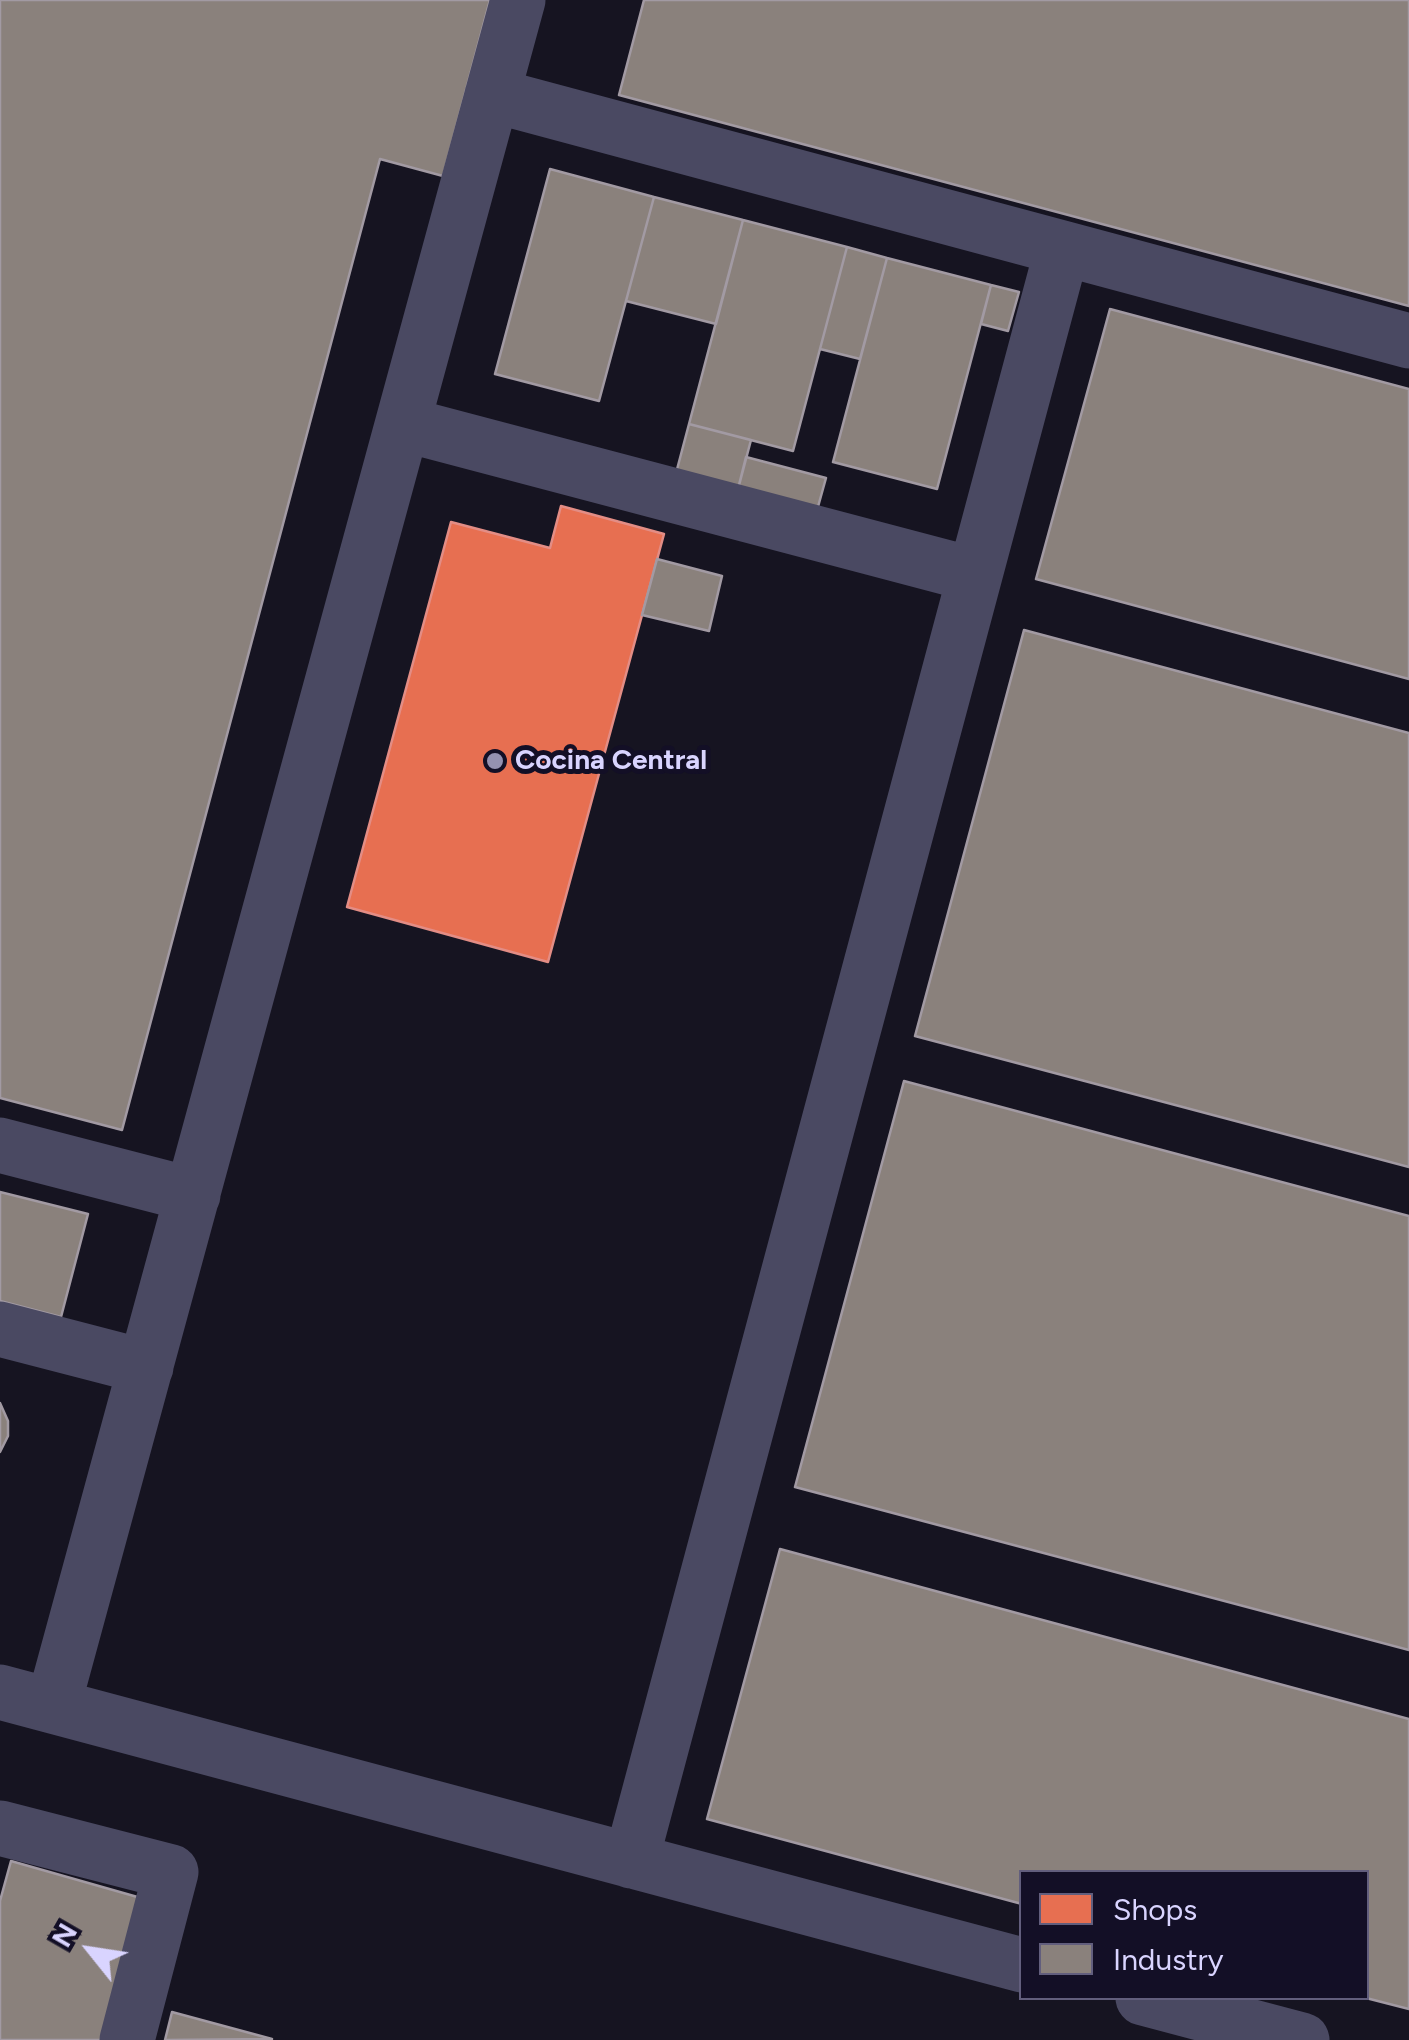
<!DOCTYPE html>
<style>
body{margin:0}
#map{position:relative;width:1409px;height:2040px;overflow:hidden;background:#161421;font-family:Figtree,sans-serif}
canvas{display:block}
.legend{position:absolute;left:1019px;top:1870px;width:350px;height:130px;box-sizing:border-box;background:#130f26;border:2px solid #625e7d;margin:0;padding:12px 18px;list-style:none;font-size:30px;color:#d9d4ff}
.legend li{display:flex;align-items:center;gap:20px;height:50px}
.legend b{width:50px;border:2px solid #625e7d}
.north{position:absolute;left:40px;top:1900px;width:100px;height:100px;-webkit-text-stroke:8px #130f26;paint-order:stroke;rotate:300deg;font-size:28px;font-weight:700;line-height:40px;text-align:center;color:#d9d4ff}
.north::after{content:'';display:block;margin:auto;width:35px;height:45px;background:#d9d4ff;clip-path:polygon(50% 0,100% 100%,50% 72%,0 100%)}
</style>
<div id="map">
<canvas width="1409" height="2040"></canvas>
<ul class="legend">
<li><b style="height:28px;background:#e76f51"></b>Shops</li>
<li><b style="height:28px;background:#8a817c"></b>Industry</li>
</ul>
<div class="north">N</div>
</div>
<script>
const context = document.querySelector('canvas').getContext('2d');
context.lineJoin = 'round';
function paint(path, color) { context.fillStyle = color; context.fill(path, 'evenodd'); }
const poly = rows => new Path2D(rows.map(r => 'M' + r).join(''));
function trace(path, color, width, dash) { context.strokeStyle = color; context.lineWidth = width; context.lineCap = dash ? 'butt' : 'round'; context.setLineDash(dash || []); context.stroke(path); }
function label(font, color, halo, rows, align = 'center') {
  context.font = font + ' Figtree,sans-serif'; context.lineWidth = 10; context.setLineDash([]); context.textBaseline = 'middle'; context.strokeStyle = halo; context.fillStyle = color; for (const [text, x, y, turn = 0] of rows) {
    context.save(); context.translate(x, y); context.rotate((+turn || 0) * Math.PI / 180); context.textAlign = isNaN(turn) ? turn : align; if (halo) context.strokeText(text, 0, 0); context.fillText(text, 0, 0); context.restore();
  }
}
const shops = poly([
 [561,506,664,534,548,962,347,907,451,522,550,548,561,506]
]);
paint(shops, '#e76f51');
trace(shops, '#e38d85', 2.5);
const industry = poly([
 [0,0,490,0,443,176,380,159,122,1130,0,1098,0,0],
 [644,0,1409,0,1409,306,619,95,644,0],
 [550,169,654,197,599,401,495,374,550,169],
 [654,197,743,220,716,324,626,301,654,197],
 [743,220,847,247,793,451,689,424,743,220],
 [847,247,887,258,860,359,820,349,847,247],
 [887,258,991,285,937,489,833,462,887,258],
 [991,285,1019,292,1008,331,981,324,991,285],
 [1110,309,1409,389,1409,679,1036,579,1110,309],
 [689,424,751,440,737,493,675,477,689,424],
 [746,457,826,478,816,514,737,493,746,457],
 [657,559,722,576,709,631,642,615,657,559],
 [1024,630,1409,733,1409,1167,915,1036,1024,630],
 [904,1081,1409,1216,1409,1650,795,1487,904,1081],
 [0,1192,88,1214,61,1317,0,1301,0,1192],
 [0,1403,8,1421,8,1436,0,1452,0,1403],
 [780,1549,1409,1719,1409,2009,1366,1998,1366,1872,1022,1872,1022,1904,707,1819,780,1549],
 [11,1861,141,1898,101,2040,0,2040,0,1901,11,1861],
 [172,2012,272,2039,165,2040,172,2012]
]);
paint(industry, '#8a817c');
trace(industry, '#a29aa3', 2.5);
trace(poly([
 [492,95,1409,341],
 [403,424,975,575],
 [0,1145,193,1195],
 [0,1329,146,1367],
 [0,1692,1022,1965],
 [53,1706,518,0],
 [0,1828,171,1872,127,2040],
 [631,1861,1062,250],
 [1143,1998,1302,2040]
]), '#4a4962', 55);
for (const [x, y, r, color] of [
 [495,761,10,"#9591b1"]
]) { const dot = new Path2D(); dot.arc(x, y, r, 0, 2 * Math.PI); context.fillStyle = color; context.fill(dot); trace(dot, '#130f26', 4); }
label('bold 28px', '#d9d4ff', '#130f26', [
 ["Cocina Central",515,761]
], 'left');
</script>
